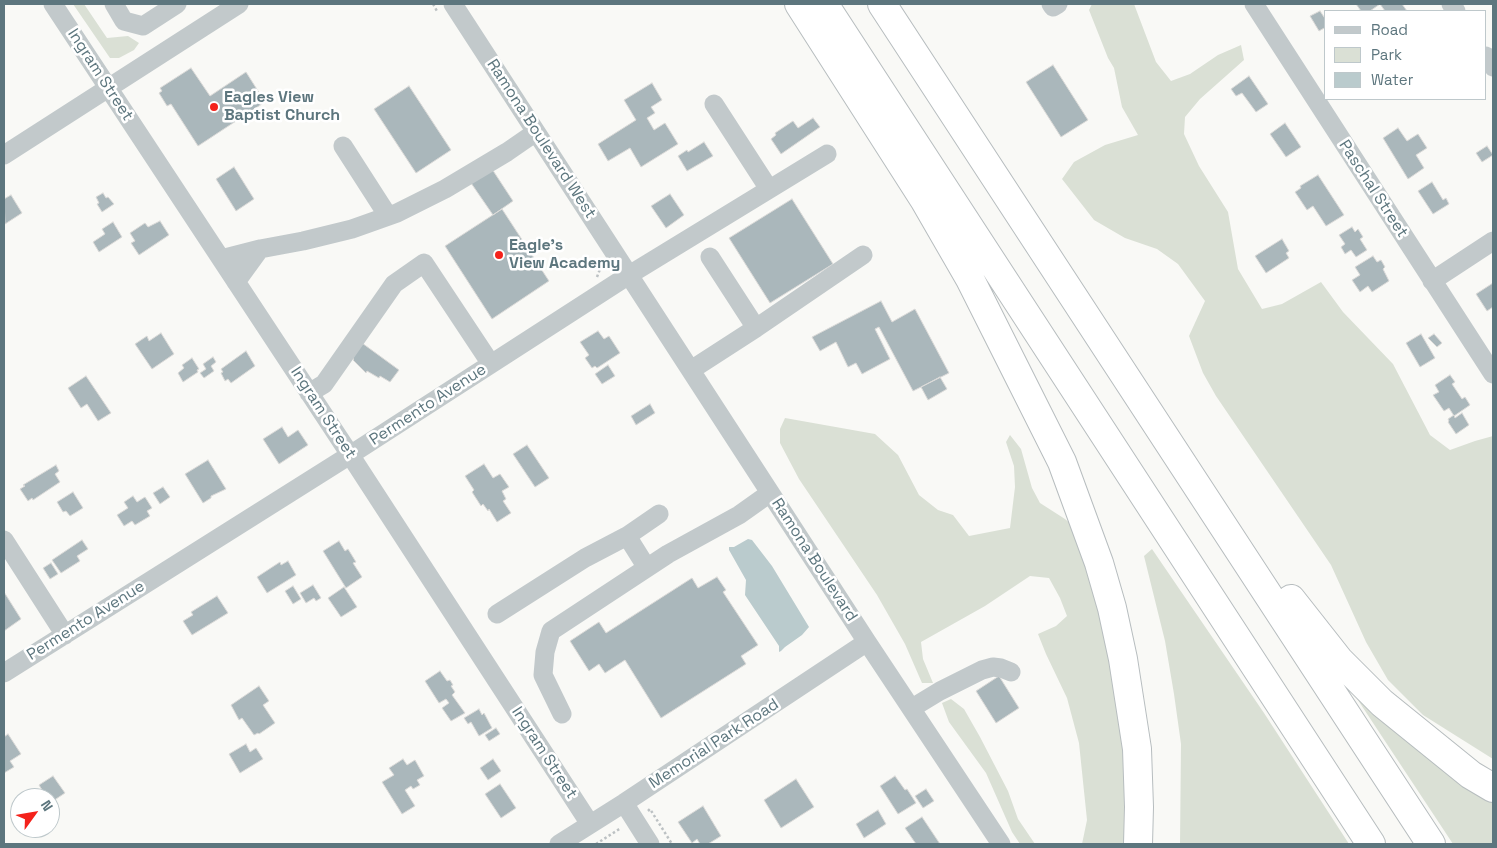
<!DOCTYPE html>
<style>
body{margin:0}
#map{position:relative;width:1497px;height:848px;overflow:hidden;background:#f9f9f6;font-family:"Space Grotesk",sans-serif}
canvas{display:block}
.frame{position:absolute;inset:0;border:5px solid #5d767e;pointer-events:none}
.legend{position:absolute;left:1324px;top:10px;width:162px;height:90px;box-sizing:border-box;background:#fff;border:1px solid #bec8cb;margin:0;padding:6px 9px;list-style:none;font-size:15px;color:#5d767e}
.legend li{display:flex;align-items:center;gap:10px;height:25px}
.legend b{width:25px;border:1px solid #bec8cb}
.north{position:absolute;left:10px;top:788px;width:50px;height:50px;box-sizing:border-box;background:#fff;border:1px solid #bec8cb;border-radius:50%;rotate:58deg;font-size:14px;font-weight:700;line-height:20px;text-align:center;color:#5d767e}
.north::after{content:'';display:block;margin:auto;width:18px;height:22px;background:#f4221b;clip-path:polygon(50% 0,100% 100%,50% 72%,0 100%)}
</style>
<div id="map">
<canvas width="1497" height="848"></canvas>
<div class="frame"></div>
<ul class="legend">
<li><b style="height:6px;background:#c2c9cb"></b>Road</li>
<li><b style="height:14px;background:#dae0d5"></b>Park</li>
<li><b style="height:14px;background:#bacbcd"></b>Water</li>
</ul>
<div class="north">N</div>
</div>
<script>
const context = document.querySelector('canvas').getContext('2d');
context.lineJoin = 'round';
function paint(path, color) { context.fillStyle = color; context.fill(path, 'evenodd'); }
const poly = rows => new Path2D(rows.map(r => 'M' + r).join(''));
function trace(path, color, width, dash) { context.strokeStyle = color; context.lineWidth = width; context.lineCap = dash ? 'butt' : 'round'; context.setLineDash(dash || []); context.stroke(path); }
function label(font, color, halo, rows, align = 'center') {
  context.font = font + ' "Space Grotesk",sans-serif'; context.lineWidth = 5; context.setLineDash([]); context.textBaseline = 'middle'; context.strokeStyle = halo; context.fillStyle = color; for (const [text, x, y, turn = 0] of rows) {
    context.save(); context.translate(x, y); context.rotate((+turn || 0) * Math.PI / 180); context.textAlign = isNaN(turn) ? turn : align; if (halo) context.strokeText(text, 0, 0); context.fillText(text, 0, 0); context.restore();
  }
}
paint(poly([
 [73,4,84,4,107,38,128,36,139,43,134,50,119,58,110,58],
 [1092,4,1134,4,1156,62,1171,81,1190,74,1218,55,1241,45,1244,60,1200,99,1185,117,1184,134,1199,166,1228,212,1238,269,1262,309,1282,304,1321,282,1343,312,1393,364,1430,435,1450,450,1475,441,1493,436,1493,759,1423,715,1388,680,1366,642,1331,565,1216,396,1203,373,1189,336,1205,301,1178,264,1157,249,1125,238,1094,220,1062,179,1074,162,1105,145,1138,135,1122,107,1114,68,1108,58,1089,10],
 [785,418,875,434,898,455,919,495,938,510,953,515,969,536,1010,528,1015,487,1014,466,1006,442,1010,435,1021,449,1032,488,1040,503,1065,519,1081,533,1116,658,1132,844,1082,844,1087,820,1079,743,1067,698,1046,654,1038,634,1056,626,1067,616,1060,598,1049,578,1030,576,985,606,921,642,923,659,933,683,922,683,905,644,877,595,799,479,780,443,780,429],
 [1152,549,1264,713,1349,844,1180,844,1181,744,1174,694,1165,641,1144,556],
 [1344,679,1493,793,1493,844,1453,844],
 [951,699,964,709,980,737,1008,791,1018,819,1035,844,1020,844,1012,832,986,773,949,722,942,703]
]), '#dae0d5');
paint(poly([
 [748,539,752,540,772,566,809,627,802,635,785,647,781,651,779,652,779,646,745,595,746,580,729,550,729,547,734,547]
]), '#bacbcd');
const building = poly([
 [1356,4,1402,4,1407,11,1385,11,1380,4,1370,11,1361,11,1356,4],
 [1320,11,1326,20,1326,27,1319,31,1310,16,1320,11],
 [1053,65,1088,120,1061,137,1026,82,1053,65],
 [191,68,210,96,246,72,265,102,198,146,171,104,167,106,159,93,162,91,160,88,191,68],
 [1249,76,1268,104,1256,112,1242,93,1236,96,1231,89,1249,76],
 [652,83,662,100,651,107,655,113,647,118,654,130,665,123,678,144,641,167,630,148,608,161,598,144,636,120,624,100,652,83],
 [409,86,451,150,416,173,374,109,409,86],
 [813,118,820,127,781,154,771,139,776,135,775,133,793,121,798,128,813,118],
 [1285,123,1301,147,1286,157,1270,134,1285,123],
 [1398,128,1407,141,1418,134,1427,148,1416,155,1424,168,1408,179,1383,138,1398,128],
 [704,142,713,156,687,171,678,156,687,150,688,152,704,142],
 [1487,146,1493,155,1482,162,1476,153,1487,146],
 [234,167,254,199,236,211,216,179,234,167],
 [492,169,513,201,493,215,471,183,492,169],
 [1318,175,1344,215,1326,226,1313,206,1307,210,1295,192,1301,188,1300,186,1318,175],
 [1432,182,1443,200,1446,198,1449,204,1433,214,1418,191,1432,182],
 [103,193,106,198,108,197,114,204,102,212,97,204,99,203,96,197,103,193],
 [670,194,684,215,666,228,651,206,670,194],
 [11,195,22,213,5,224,4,199,11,195],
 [792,199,833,264,770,303,729,238,792,199],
 [502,209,549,281,492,319,445,246,502,209],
 [160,221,169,235,139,255,131,243,135,241,130,233,145,223,148,227,160,221],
 [113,222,122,237,99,252,93,242,105,234,102,229,113,222],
 [1352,227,1355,232,1358,229,1363,237,1360,239,1367,250,1356,257,1351,250,1345,254,1341,247,1345,244,1339,235,1352,227],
 [1282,239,1289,251,1286,253,1289,258,1266,273,1255,256,1282,239],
 [1373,256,1377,262,1381,260,1385,267,1383,269,1389,281,1372,292,1368,286,1360,292,1352,280,1360,275,1355,267,1373,256],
 [1493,283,1493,307,1487,311,1476,294,1493,283],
 [881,301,892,322,915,309,949,373,913,391,879,327,875,329,890,359,862,374,856,363,848,367,836,342,820,351,812,337,881,301],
 [598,331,604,339,609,336,620,353,597,368,595,366,592,368,585,358,589,355,580,342,598,331],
 [161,333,174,354,152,369,135,344,147,336,149,341,161,333],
 [1421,334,1435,358,1420,367,1406,343,1421,334],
 [1434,334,1442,343,1437,347,1428,338,1434,334],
 [362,343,399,370,390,382,380,376,379,378,367,371,366,373,353,360,354,359,351,357,362,343],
 [246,351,255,366,231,383,228,379,225,381,221,373,223,372,221,369,246,351],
 [213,357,216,362,211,366,214,371,204,378,200,373,206,369,203,364,213,357],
 [192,358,199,369,197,370,198,372,183,382,178,373,184,368,182,365,192,358],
 [608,365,615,376,602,384,595,374,608,365],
 [1450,375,1455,382,1452,384,1462,399,1465,397,1470,405,1454,416,1449,408,1444,411,1433,395,1439,392,1435,385,1450,375],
 [86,376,111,413,98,421,87,404,81,408,68,388,86,376],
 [940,377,947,389,928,400,921,387,940,377],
 [650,404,655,413,636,425,631,416,650,404],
 [1462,413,1469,425,1456,434,1448,422,1449,421,1448,419,1454,415,1455,418,1462,413],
 [282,427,288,437,298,430,308,445,279,464,263,439,282,427],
 [527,445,549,478,535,487,513,454,527,445],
 [208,460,226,489,211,496,211,498,203,503,185,474,208,460],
 [484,464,493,478,500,474,509,487,502,491,506,499,503,501,511,513,497,522,489,509,488,511,483,504,481,506,472,492,474,490,465,476,484,464],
 [56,465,59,471,55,474,60,482,33,500,32,498,28,501,20,489,25,486,23,485,56,465],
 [163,487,170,497,160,504,153,493,163,487],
 [73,492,83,508,70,516,66,511,63,512,57,502,73,492],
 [133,496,137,502,145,497,152,508,147,511,150,516,135,525,132,521,124,526,117,515,128,508,124,502,133,496],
 [82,540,88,549,77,556,80,561,61,573,52,560,82,540],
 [339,541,345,551,348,549,356,562,353,563,362,577,346,588,323,551,339,541],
 [288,561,296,575,267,593,257,577,280,562,281,565,288,561],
 [51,563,58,574,50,579,43,568,51,563],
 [717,577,726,590,723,592,758,645,741,656,746,664,661,718,625,660,605,673,599,664,589,671,570,641,599,622,606,633,692,578,698,588,717,577],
 [313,585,321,598,316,601,314,598,306,603,300,593,313,585],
 [293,586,301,599,293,604,285,591,293,586],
 [344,587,357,607,341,617,328,598,344,587],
 [4,592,21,619,4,631,4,592],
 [217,596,228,613,192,635,183,621,193,615,191,612,217,596],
 [440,671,447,681,450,680,453,685,451,686,455,692,452,695,465,713,451,721,442,708,449,703,446,699,439,703,425,681,440,671],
 [999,676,1019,708,996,723,976,691,999,676],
 [259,686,269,701,263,705,275,723,259,734,258,733,254,735,242,718,239,720,231,705,259,686],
 [479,709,482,715,484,713,492,728,479,736,471,722,468,724,464,718,479,709],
 [496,728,500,734,489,741,485,735,496,728],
 [8,734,21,754,10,761,14,767,4,773,4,737,8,734],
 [246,744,250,752,256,748,263,759,240,773,229,754,246,744],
 [403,759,407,765,415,760,424,776,417,780,420,785,413,789,411,786,405,790,415,806,402,814,382,782,394,775,389,768,403,759],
 [493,759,501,771,488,780,480,768,493,759],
 [53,776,65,793,50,803,50,798,47,798,39,785,53,776],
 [895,776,905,790,907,789,916,803,898,814,880,786,895,776],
 [796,779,814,807,781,828,764,800,796,779],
 [500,784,516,808,501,818,485,794,500,784],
 [926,789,934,801,923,808,915,796,926,789],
 [703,806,721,836,708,844,700,844,697,839,692,843,678,822,703,806],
 [878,810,886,824,864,838,856,824,878,810],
 [922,817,940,844,916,844,905,828,922,817]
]);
paint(building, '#aab7bb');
trace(building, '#dbdad8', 1);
const highway = poly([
 [799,4,925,201,970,279,1062,462,1099,563,1112,608,1123,659,1137,749,1139,807,1138,844],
 [824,4,1371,844],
 [882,4,1431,844],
 [1291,599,1339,660,1382,703,1471,775,1493,788]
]);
trace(highway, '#b7bdbf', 30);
trace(poly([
 [433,4,437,11],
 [597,277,600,269,604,264],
 [648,811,650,809,672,844],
 [596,844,621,828]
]), '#bcc1c3', 2.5, [2.5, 2.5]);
trace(poly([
 [53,4,343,444,590,824],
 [114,4,124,21,143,26,177,4],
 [453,4,867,642,1001,844],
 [1051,4,1053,7,1058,4],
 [1254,4,1493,374],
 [1451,4,1456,11],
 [1486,56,1493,67],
 [714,104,769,189],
 [343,146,388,216],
 [4,155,239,4],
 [221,259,260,249,303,241,352,229,397,213,445,189,507,152,536,132],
 [1432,281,1493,241],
 [236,282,260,249],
 [756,328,863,255],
 [691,370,756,328,710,257],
 [309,393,324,384,394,284,424,263,491,364],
 [627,536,659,514],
 [4,540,65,635],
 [497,614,585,558,627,536,647,568],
 [4,673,350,455,629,275,827,154],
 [912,708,940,691,982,670,993,667,1001,668,1011,672],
 [562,714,543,675,545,652,551,631,668,554,739,515,770,493],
 [624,803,650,844],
 [559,844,624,803,867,642]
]), '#c2c9cb', 19);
trace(highway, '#fff', 28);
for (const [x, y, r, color] of [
 [214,107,5,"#f4221b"],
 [499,255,5,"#f4221b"]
]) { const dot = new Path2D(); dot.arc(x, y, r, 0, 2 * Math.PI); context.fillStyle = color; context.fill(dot); trace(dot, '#fff', 2); }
label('16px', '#5d767e', '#fff', [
 ["Ingram Street",100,75,57],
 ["Ramona Boulevard West",541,139,57],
 ["Paschal Street",1373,189,57],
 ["Permento Avenue",428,405,-33],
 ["Ingram Street",323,413,57],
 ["Ramona Boulevard",814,560,57],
 ["Permento Avenue",86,621,-32],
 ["Memorial Park Road",714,744,-33],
 ["Ingram Street",544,753,57]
]);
label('bold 16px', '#5d767e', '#fff', [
 ["Eagles View",224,98],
 ["Baptist Church",224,116],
 ["Eagle's",509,246],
 ["View Academy",509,264]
], 'left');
</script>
